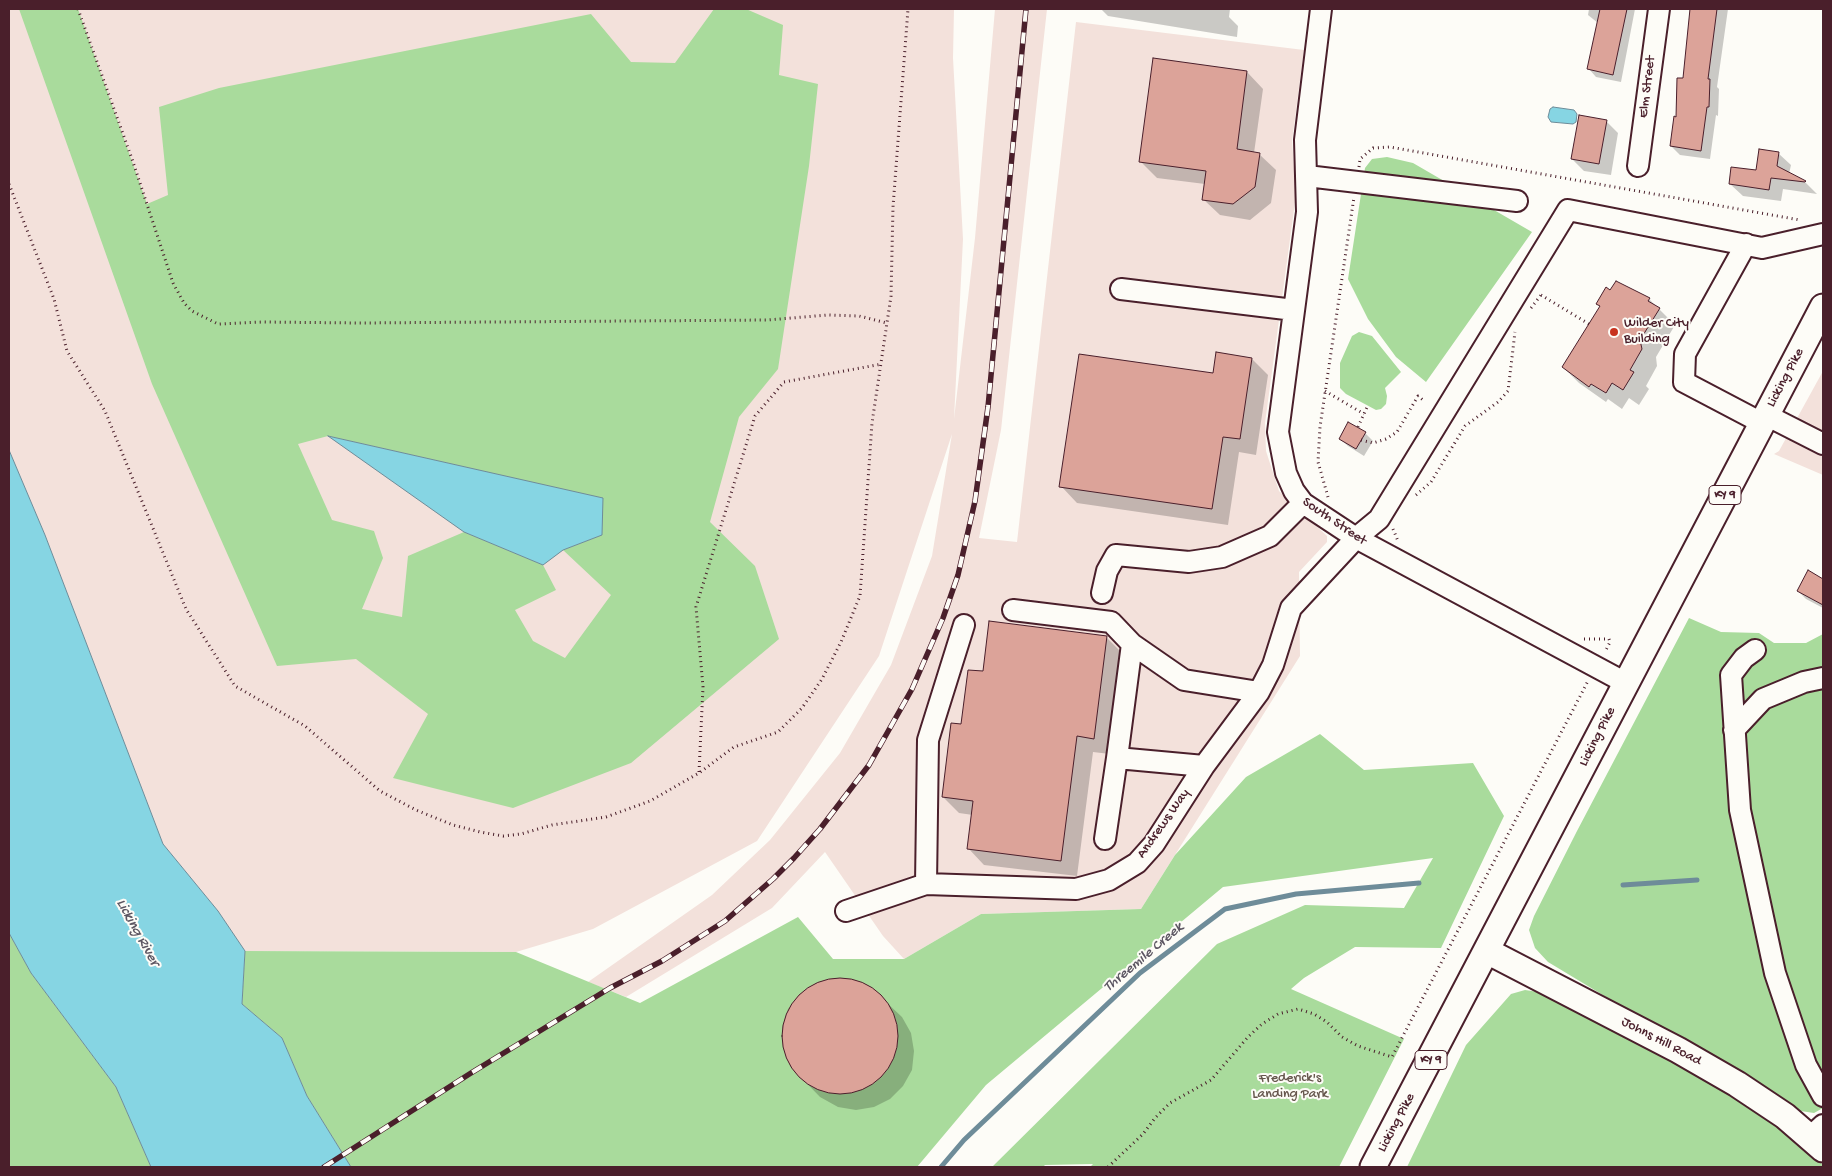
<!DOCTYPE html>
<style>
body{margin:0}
#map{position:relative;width:1832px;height:1176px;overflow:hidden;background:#fdfcf7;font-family:"Gochi Hand",sans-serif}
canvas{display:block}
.frame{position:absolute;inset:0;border:10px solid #4a1f2b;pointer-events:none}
</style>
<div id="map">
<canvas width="1832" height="1176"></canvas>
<div class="frame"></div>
</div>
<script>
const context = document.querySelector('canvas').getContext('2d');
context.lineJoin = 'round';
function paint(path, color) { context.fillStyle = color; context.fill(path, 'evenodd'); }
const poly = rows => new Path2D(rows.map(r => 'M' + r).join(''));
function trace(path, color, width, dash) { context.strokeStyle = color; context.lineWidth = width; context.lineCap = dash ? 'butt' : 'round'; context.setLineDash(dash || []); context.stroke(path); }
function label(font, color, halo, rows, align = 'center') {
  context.font = font + ' "Gochi Hand",sans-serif'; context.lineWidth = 4; context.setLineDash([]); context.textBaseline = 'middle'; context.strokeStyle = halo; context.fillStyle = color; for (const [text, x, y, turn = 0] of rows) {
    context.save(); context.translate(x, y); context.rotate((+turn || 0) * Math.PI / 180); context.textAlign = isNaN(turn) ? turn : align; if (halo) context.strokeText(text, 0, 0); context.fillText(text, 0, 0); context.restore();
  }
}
paint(poly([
 [9,9,954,9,953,58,963,239,954,419,975,238,995,9,1047,9,1001,430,979,538,1017,542,1076,22,1304,50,1292,141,1296,195,1265,423,1266,451,1279,491,1327,536,1327,542,1299,572,1300,656,1141,909,981,914,904,959,883,936,825,852,772,908,626,997,588,982,712,895,770,840,840,753,891,665,932,556,952,434,879,656,757,841,593,929,516,952,245,951,218,911,163,844,45,535,9,450],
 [1823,371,1823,475,1774,454,1779,451]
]), '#f3e1db');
paint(poly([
 [19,9,78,9,147,204,168,195,159,107,219,88,591,14,631,62,675,63,714,9,746,9,783,25,779,75,818,84,809,166,778,369,739,417,710,522,755,566,779,639,631,763,513,808,393,778,428,714,356,659,277,666,152,384],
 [328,436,602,498,602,535,563,550,611,595,565,658,533,641,515,610,556,590,543,565,464,532,408,556,402,617,362,609,383,558,374,531,332,520,298,444],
 [1387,157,1413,163,1532,232,1426,382,1396,357,1368,319,1348,279,1365,168,1372,159],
 [1359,332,1372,336,1401,372,1385,388,1387,396,1386,404,1381,409,1376,410,1346,394,1340,388,1340,363,1352,336],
 [1689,618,1721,632,1759,633,1774,643,1806,643,1823,634,1823,1108,1814,1113,1794,1110,1548,962,1535,948,1529,930,1534,916,1577,831],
 [1320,734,1364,770,1473,763,1504,816,1441,948,1355,947,1304,978,1291,989,1404,1039,1339,1167,1090,1167,1093,1164,1045,1165,1043,1167,992,1167,1217,944,1305,905,1404,908,1433,858,1223,887,986,1085,917,1167,351,1167,307,1096,282,1038,242,1004,245,951,516,952,640,1003,798,917,833,959,904,959,981,914,1141,909,1175,855,1246,777],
 [9,933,31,973,116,1087,151,1167,9,1167],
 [1525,990,1545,993,1722,1085,1779,1124,1820,1160,1823,1167,1407,1167,1466,1045,1511,994]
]), '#a9db9c');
const water = poly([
 [1553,107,1574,110,1577,114,1576,122,1573,124,1551,122,1548,117,1550,109,1553,107],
 [328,436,603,498,602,535,563,550,543,565,464,532,328,436],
 [9,450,45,535,163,844,218,911,245,951,242,1004,282,1038,307,1096,351,1167,151,1167,116,1087,31,973,9,933,9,450]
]);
paint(water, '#86d5e3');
trace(water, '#6e8c99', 1);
paint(poly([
 [1101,9,1230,9,1229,17,1238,26,1237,37,1108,16],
 [1589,9,1635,9,1621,82,1596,77,1589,69,1598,23,1588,15],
 [1691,9,1728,9,1717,87,1719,89,1718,116,1716,115,1710,159,1680,155,1671,146,1684,79],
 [1154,59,1247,72,1263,89,1254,153,1259,154,1276,170,1271,203,1250,220,1220,215,1203,199,1205,184,1157,178,1140,161],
 [1606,121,1618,133,1611,175,1584,171,1572,159],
 [1778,153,1791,165,1789,174,1805,182,1817,194,1783,189,1781,201,1743,196,1730,184,1757,171],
 [1649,299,1675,325,1656,357,1657,366,1646,386,1649,389,1639,405,1629,398,1622,409,1608,399,1606,402,1579,383,1563,367,1601,307,1597,304],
 [1252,359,1268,375,1256,455,1239,452,1228,525,1077,503,1061,486,1214,375],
 [1365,433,1373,441,1364,456,1348,446,1340,439],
 [1808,572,1823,580,1823,608,1806,599,1798,591],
 [1106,637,1122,653,1110,754,1093,752,1077,876,984,865,968,848,973,815,959,813,943,797,962,725,984,673],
 [835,978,855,980,871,988,902,1017,911,1033,914,1051,912,1070,903,1086,890,1099,874,1107,856,1110,838,1107,820,1097,790,1066,783,1048,782,1028,788,1009,800,994,816,983]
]), '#0003');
trace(poly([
 [1623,885,1697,880],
 [941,1167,964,1140,1140,973,1225,909,1296,894,1419,883]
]), '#6e8c99', 5);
const building = poly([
 [1600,9,1627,9,1613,75,1587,69,1600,9],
 [1690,9,1717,9,1708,79,1710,79,1709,107,1707,107,1701,151,1670,146,1674,116,1676,117,1677,78,1683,78,1690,9],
 [1153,58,1247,71,1237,149,1260,153,1255,187,1233,204,1202,200,1206,171,1139,162,1153,58],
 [1579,115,1607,120,1599,164,1571,159,1579,115],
 [1759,149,1779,152,1777,166,1806,181,1805,182,1771,178,1769,190,1729,184,1731,167,1756,170,1759,149],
 [1616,281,1650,298,1648,301,1660,308,1640,340,1642,349,1630,370,1634,372,1623,390,1612,383,1606,393,1591,384,1589,387,1562,367,1600,306,1596,304,1606,287,1610,290,1616,281],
 [1216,352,1252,358,1240,439,1223,437,1212,509,1059,487,1079,354,1213,373,1216,352],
 [1348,422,1366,432,1356,449,1339,439,1348,422],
 [1808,570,1823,579,1823,605,1797,591,1808,570],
 [989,621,1107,636,1094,739,1077,736,1061,861,967,849,973,801,942,797,951,723,961,724,968,670,983,671,989,621],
 '782 1036a58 58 0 1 1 116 0a58 58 0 1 1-116 0Z'
]);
paint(building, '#dca399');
trace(building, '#4a1f2b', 1);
const minor = poly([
 [1321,9,1305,140,1307,212,1278,432,1286,473,1294,491,1303,503,1356,538,1626,683],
 [1638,166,1659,9],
 [1307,176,1517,201],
 [1746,244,1685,354,1684,382,1762,423],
 [1121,289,1294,310],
 [1766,415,1823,444],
 [1102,593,1107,571,1116,555,1189,562,1222,557,1270,536,1303,503],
 [1013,610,1111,622,1132,644],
 [1755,650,1744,658,1731,675,1740,810,1775,973,1806,1065,1823,1096],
 [1734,730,1763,699,1804,682,1823,678],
 [1204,766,1117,758,1132,644,1184,680,1259,692],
 [1105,839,1117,758],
 [926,884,928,740,964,625],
 [846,911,926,884,1076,889,1109,880,1137,863,1154,844,1204,766,1259,692,1273,665,1291,608,1356,538,1379,519,1568,210,1762,248,1823,234],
 [1810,1137,1823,1125]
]);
const major = poly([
 [1487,951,1678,1050,1737,1084,1785,1116,1823,1149],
 [1373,1167,1823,307]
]);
trace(minor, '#4a1f2b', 24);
trace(major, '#4a1f2b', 29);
trace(poly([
 [78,9,132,159,173,283,184,303,192,311,218,324,263,322,359,323,767,320,828,315,859,316,887,323],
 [1359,167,1360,159,1373,148,1390,147,1800,220],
 [9,184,54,299,67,351,105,411,186,609,235,686,305,726,380,791,416,810,453,825,480,832,503,836,521,834,552,825,606,817,650,801,699,773,734,747,778,732,802,708,822,679,841,642,860,596,872,423,891,296,893,207,908,9],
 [1541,295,1589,324],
 [1531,308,1541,295],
 [1325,391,1364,414],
 [1358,427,1368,405],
 [1361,440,1373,443,1386,439,1397,432,1418,396,1423,400],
 [1416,495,1431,482,1465,426,1498,402,1508,391,1515,332],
 [1328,497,1318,462,1320,427,1354,197],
 [1393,529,1398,541],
 [1584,639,1609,639,1610,642,1605,652],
 [699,772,703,687,696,607,755,416,784,382,882,364],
 [1108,1167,1143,1134,1155,1118,1170,1103,1211,1080,1248,1037,1262,1024,1278,1014,1298,1009,1314,1014,1327,1022,1342,1037,1358,1046,1392,1057,1588,681]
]), '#4a1f2b', 3, [1, 4]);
trace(minor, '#fdfcf7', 20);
trace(major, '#fdfcf7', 25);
const rail = poly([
 [324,1167,471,1073,610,988,662,961,725,921,773,879,794,858,820,829,869,765,912,689,943,618,958,575,975,501,988,407,1026,9]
]);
trace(rail, '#4a1f2b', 5.5);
trace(rail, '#fdfcf7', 4, [11]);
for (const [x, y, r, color] of [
 [1614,332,5,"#c8321e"]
]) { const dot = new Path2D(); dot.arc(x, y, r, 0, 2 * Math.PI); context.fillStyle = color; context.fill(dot); trace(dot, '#fdfcf7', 2); }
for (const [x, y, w] of [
 [1725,495,32],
 [1431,1060,32]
]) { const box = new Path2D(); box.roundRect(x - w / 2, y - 9.5, w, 19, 4); context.fillStyle = '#fdfcf7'; context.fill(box); trace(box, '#4a1f2b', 1); }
label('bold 12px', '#4a1f2b', null, [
 ["KY 9",1725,495],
 ["KY 9",1431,1060]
]);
label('14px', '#4a1f2b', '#fdfcf7', [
 ["Elm Street",1648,87,-83],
 ["Licking Pike",1786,378,-62],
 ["South Street",1334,522,34],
 ["Licking Pike",1598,737,-63],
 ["Andrews Way",1164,824,-55],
 ["Johns Hill Road",1661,1042,28],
 ["Licking Pike",1397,1123,-62]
]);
label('14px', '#4a1f2b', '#fdfcf7', [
 ["Wilder City",1624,324],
 ["Building",1624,340]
], 'left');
label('14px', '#66574d', '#fdfcf7', [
 ["Frederick's",1290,1079],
 ["Landing Park",1290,1095]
]);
label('italic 15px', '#5c5662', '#fdfcf7', [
 ["Licking River",137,933,61],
 ["Threemile Creek",1144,958,-40]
]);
</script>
